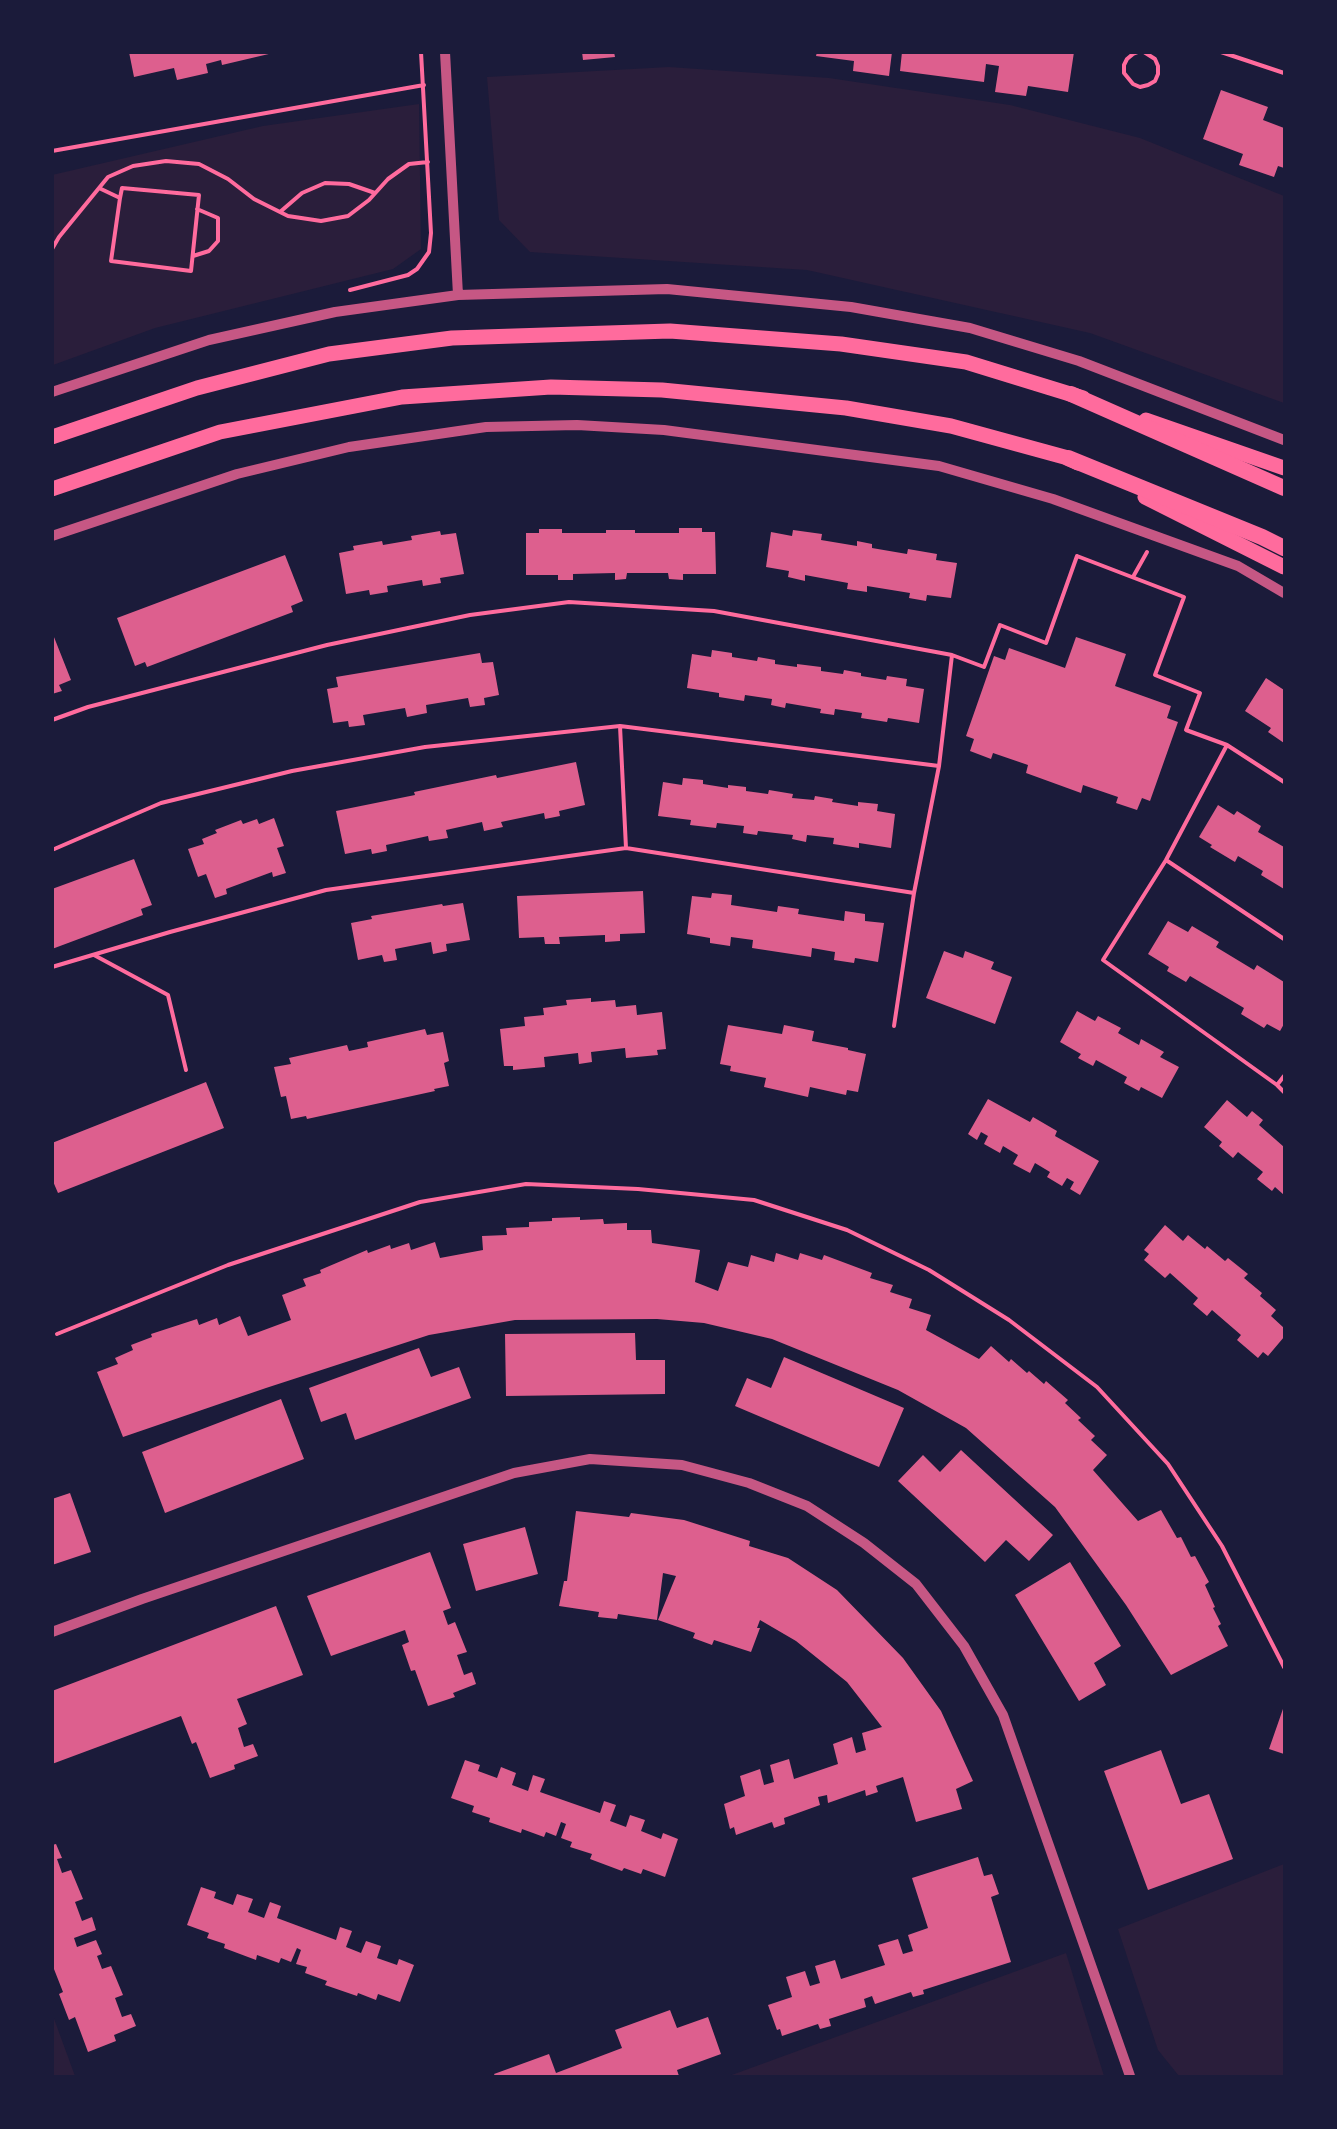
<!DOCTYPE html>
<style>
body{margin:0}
#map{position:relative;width:1337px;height:2129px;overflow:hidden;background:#1b1b3a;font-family:Figtree,sans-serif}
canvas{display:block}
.frame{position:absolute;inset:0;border:54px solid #1b1b3a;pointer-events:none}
</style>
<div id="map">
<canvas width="1337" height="2129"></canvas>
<div class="frame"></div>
</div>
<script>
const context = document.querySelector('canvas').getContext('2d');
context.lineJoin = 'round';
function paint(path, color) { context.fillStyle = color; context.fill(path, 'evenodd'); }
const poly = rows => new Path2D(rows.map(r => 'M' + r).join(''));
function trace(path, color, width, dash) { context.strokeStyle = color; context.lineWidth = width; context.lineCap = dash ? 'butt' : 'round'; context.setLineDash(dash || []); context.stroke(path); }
paint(poly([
 [669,67,829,78,1010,105,1140,138,1284,196,1284,403,1090,333,807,270,530,252,499,220,487,77],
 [419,104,421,249,393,269,155,328,53,365,52,175,263,126],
 [1284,1864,1284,2076,1179,2076,1158,2050,1118,1929],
 [1066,1953,1104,2076,729,2076],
 [53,2016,75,2076,53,2076]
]), '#2a1e3b');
paint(poly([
 [129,52,273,52,273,53,222,65,221,60,206,64,208,73,177,80,174,68,134,77],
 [582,52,614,52,615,57,583,60],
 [817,52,892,52,889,76,853,71,854,61,816,56],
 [902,52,1074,52,1068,92,1028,86,1026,96,995,92,999,66,986,64,984,82,900,71],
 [1221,90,1268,107,1263,120,1284,128,1284,168,1278,166,1274,177,1239,165,1243,154,1203,139],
 [679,528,702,528,702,532,715,532,716,574,683,574,683,580,669,579,668,573,627,573,626,579,615,580,615,573,573,574,573,580,558,580,558,575,526,575,526,533,539,533,539,529,562,529,562,533,606,533,606,530,635,530,635,533,679,533],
 [793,530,822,534,821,540,857,546,857,541,872,544,872,548,907,554,908,549,937,554,936,560,957,563,951,598,927,595,926,601,909,598,910,593,867,586,867,592,847,589,848,583,805,575,805,581,788,577,789,571,766,567,771,532,792,536],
 [440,531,441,535,456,533,464,574,440,578,441,583,423,586,422,580,387,586,388,592,370,595,369,590,346,594,339,553,354,550,353,546,382,541,383,545,412,540,411,536],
 [285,555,303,601,291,606,293,612,147,667,145,662,135,666,117,618],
 [52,632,71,680,59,685,62,691,52,694],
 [1076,637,1126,654,1115,686,1171,706,1167,718,1178,722,1150,801,1142,798,1137,810,1116,803,1118,797,1083,785,1081,793,1026,773,1028,765,993,753,991,759,970,751,974,739,966,736,994,656,1005,660,1009,648,1065,668],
 [712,650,732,653,732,657,757,661,758,657,775,660,775,664,797,667,797,664,821,667,821,671,843,674,844,670,861,673,861,676,886,680,887,676,907,679,906,686,924,689,919,723,888,718,887,722,861,718,862,713,835,709,834,715,820,713,821,709,786,703,785,708,771,705,772,699,745,695,744,701,719,697,719,693,687,688,692,654,711,657],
 [480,653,482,663,493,662,499,695,484,698,485,705,470,707,468,698,426,705,427,713,407,717,405,708,363,715,365,725,349,727,348,721,333,723,327,689,338,687,336,677],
 [1266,678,1284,690,1284,743,1268,732,1271,728,1245,711],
 [576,762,585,805,559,811,560,816,545,819,544,813,501,822,503,827,484,831,482,822,446,830,448,838,429,841,428,836,386,845,387,851,372,854,371,849,345,854,336,811,415,795,414,792,496,775,497,778],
 [683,778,703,780,703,784,728,788,728,785,746,787,746,791,768,794,769,790,793,794,792,798,814,800,815,796,833,799,832,802,858,806,858,802,878,804,877,811,895,814,891,848,859,843,859,848,833,844,834,838,807,835,806,842,792,839,793,835,758,831,757,835,743,833,744,826,717,823,716,828,690,825,691,820,658,816,663,782,682,785],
 [1218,805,1234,815,1237,811,1261,826,1258,832,1284,847,1284,889,1261,875,1263,871,1238,856,1235,862,1210,847,1212,845,1199,837],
 [274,818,284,846,277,848,286,873,273,877,272,872,226,889,227,894,215,898,206,874,198,877,188,849,204,844,202,839,217,833,215,830,241,820,243,824,257,819,259,824],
 [134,859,152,905,141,909,143,915,52,949,52,889],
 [643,891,645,933,620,934,620,941,605,942,605,935,559,937,560,944,545,944,544,937,519,938,517,896],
 [712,893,732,895,731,905,777,912,778,906,799,909,798,914,844,921,845,911,865,914,865,921,884,923,878,962,855,958,854,963,834,960,835,952,812,948,811,957,752,948,753,940,731,937,730,946,710,943,710,938,687,934,692,896,711,898],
 [463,903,470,940,446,944,447,951,433,954,431,942,395,949,397,960,384,962,382,955,358,960,351,923,372,919,371,916,442,904,443,906],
 [1168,921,1188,932,1192,926,1219,942,1216,947,1254,970,1257,965,1284,982,1283,990,1284,990,1284,1024,1280,1031,1267,1024,1264,1028,1241,1014,1244,1008,1190,976,1186,982,1167,971,1169,967,1148,954],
 [944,951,963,958,965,951,994,962,991,969,1012,977,995,1024,926,998],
 [591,998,591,1002,615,1000,616,1007,636,1005,637,1015,662,1012,666,1049,657,1050,658,1055,626,1058,625,1048,591,1052,592,1062,579,1064,578,1053,544,1057,545,1067,513,1070,513,1066,504,1066,500,1029,525,1026,524,1017,544,1015,543,1008,567,1005,566,1000],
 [1077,1011,1095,1021,1098,1016,1121,1028,1118,1033,1139,1045,1141,1039,1164,1052,1160,1057,1179,1067,1162,1098,1141,1087,1139,1091,1124,1083,1127,1077,1096,1060,1093,1066,1078,1058,1081,1054,1060,1042],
 [728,1025,782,1034,784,1025,814,1031,812,1041,848,1048,848,1050,866,1054,858,1092,847,1090,846,1095,810,1087,808,1097,764,1087,766,1078,730,1071,731,1066,720,1064],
 [425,1029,427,1035,443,1032,449,1061,444,1063,449,1086,434,1089,435,1091,307,1119,306,1116,291,1119,286,1096,281,1097,274,1067,291,1064,289,1058,347,1045,349,1051,368,1047,367,1042],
 [206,1082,224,1128,58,1193,52,1179,52,1143],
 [988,1099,1030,1122,1033,1117,1057,1131,1055,1136,1099,1161,1080,1195,1070,1189,1074,1182,1067,1178,1062,1186,1047,1177,1050,1172,1035,1163,1030,1173,1013,1164,1018,1155,1003,1146,1000,1153,984,1144,988,1136,981,1132,977,1140,968,1134],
 [1227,1100,1247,1117,1252,1111,1263,1120,1259,1125,1284,1147,1284,1195,1275,1187,1272,1191,1257,1179,1263,1172,1238,1152,1233,1158,1219,1146,1222,1142,1204,1127],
 [580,1217,580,1220,603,1219,604,1224,627,1223,627,1230,651,1230,652,1243,700,1250,695,1282,718,1291,728,1262,748,1267,751,1255,774,1262,776,1253,798,1260,800,1253,822,1260,824,1255,872,1273,870,1278,893,1285,890,1292,912,1299,909,1308,931,1315,926,1330,979,1359,991,1346,1009,1362,1011,1359,1027,1373,1029,1371,1044,1384,1046,1381,1068,1400,1065,1403,1081,1418,1078,1420,1095,1436,1091,1440,1107,1455,1093,1470,1138,1521,1161,1510,1177,1538,1181,1537,1191,1557,1195,1556,1209,1582,1205,1585,1215,1607,1213,1608,1221,1624,1218,1626,1228,1646,1171,1675,1126,1605,1055,1507,966,1428,898,1390,772,1339,704,1323,657,1319,515,1320,429,1335,266,1388,123,1437,97,1372,118,1364,115,1358,133,1350,131,1345,152,1337,151,1334,197,1319,199,1325,217,1318,219,1325,240,1316,248,1336,291,1320,282,1295,306,1286,303,1279,321,1273,320,1270,367,1250,368,1253,390,1245,391,1249,409,1243,411,1250,435,1242,440,1258,483,1250,482,1236,507,1235,506,1228,529,1227,529,1222,552,1221,552,1218],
 [1165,1225,1183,1241,1188,1235,1205,1249,1207,1246,1225,1261,1228,1258,1248,1274,1244,1278,1262,1293,1260,1296,1276,1310,1271,1316,1284,1328,1284,1337,1268,1356,1263,1352,1258,1358,1237,1340,1241,1335,1212,1310,1207,1316,1193,1304,1198,1298,1170,1273,1165,1278,1144,1260,1149,1254,1144,1250],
 [635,1333,636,1360,665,1360,665,1394,506,1396,505,1334],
 [419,1348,431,1377,459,1367,471,1398,355,1440,346,1413,321,1422,309,1388],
 [784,1357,904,1408,879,1467,735,1406,747,1378,771,1388],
 [281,1399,304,1459,165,1513,142,1452],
 [961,1450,1053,1535,1029,1561,1006,1540,985,1562,898,1481,923,1455,940,1472],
 [70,1493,91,1552,52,1565,52,1499],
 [576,1511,629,1517,631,1513,684,1520,750,1541,749,1546,788,1558,837,1590,903,1658,941,1711,973,1781,956,1789,962,1809,916,1822,903,1777,876,1786,878,1792,866,1796,865,1790,828,1803,827,1795,818,1797,820,1805,784,1818,785,1824,774,1828,772,1822,736,1835,734,1827,730,1829,724,1804,745,1796,740,1776,760,1769,764,1785,774,1782,770,1765,789,1759,794,1779,838,1764,833,1744,852,1737,856,1753,866,1750,862,1733,882,1727,847,1682,796,1641,760,1620,757,1628,760,1628,751,1652,714,1640,712,1645,693,1638,695,1633,658,1620,676,1576,663,1573,657,1620,618,1614,617,1619,598,1617,599,1612,559,1606,564,1581,567,1581],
 [525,1527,538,1574,476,1591,463,1544],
 [430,1552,451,1608,443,1611,448,1625,455,1622,467,1652,457,1655,464,1675,472,1672,476,1684,453,1693,455,1697,428,1706,415,1670,411,1671,402,1645,409,1642,405,1630,331,1656,307,1596],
 [1070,1562,1121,1646,1094,1663,1106,1685,1079,1701,1015,1595],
 [276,1606,303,1675,237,1699,247,1724,238,1728,244,1747,253,1744,258,1756,234,1765,235,1769,210,1778,196,1742,192,1744,181,1716,52,1764,52,1691],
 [1284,1706,1284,1754,1269,1749],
 [1161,1750,1181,1804,1209,1794,1233,1859,1148,1890,1104,1771],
 [465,1760,480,1765,478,1771,497,1778,501,1767,516,1773,512,1785,528,1791,533,1775,545,1779,540,1792,600,1813,604,1801,616,1805,610,1821,626,1827,630,1815,645,1820,641,1831,661,1839,663,1833,678,1839,665,1877,643,1869,641,1874,624,1868,622,1871,590,1859,592,1854,570,1847,572,1842,561,1838,566,1824,561,1822,556,1836,546,1832,544,1837,522,1829,521,1833,489,1822,490,1818,472,1812,474,1806,451,1798],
 [56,1844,62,1858,57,1859,62,1873,71,1870,83,1899,75,1902,82,1921,92,1917,96,1930,74,1938,77,1947,96,1940,102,1954,97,1956,102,1969,111,1966,123,1995,115,1998,122,2017,131,2014,136,2026,114,2035,116,2041,88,2052,75,2017,69,2020,59,1994,63,1992,52,1964,52,1845],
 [978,1857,984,1876,992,1874,999,1894,991,1897,1011,1962,923,1990,924,1994,913,1997,911,1992,875,2004,872,1996,864,1999,866,2007,829,2019,831,2026,820,2029,818,2024,782,2036,780,2029,777,2030,768,2005,792,1997,786,1977,805,1971,810,1986,820,1983,815,1966,835,1960,841,1979,885,1965,878,1945,898,1939,903,1954,913,1951,908,1935,928,1928,912,1878],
 [201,1887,216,1892,214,1898,233,1905,237,1894,253,1899,248,1912,264,1918,270,1902,281,1906,277,1918,336,1940,340,1927,352,1931,346,1947,361,1953,366,1941,381,1946,377,1958,397,1965,399,1959,414,1965,400,2002,378,1994,376,2000,358,1993,357,1996,325,1985,327,1981,305,1973,307,1967,296,1964,301,1950,297,1948,291,1962,281,1958,279,1963,257,1955,256,1960,224,1948,225,1944,207,1938,209,1933,187,1925],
 [670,2010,677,2028,708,2017,721,2054,677,2070,679,2076,495,2076,494,2074,549,2054,556,2073,622,2048,615,2030]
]), '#dd5f8e');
trace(poly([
 [1138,52,1133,54,1127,59,1124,65,1124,73,1133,84,1140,87,1148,85,1155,81,1158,74,1158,66,1155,59,1144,52],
 [1221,52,1284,73],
 [52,151,424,85],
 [99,188,120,198,122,188,199,195,191,271,111,261,120,198],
 [280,212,302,193,325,183,349,184,375,193],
 [52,249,59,237,108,177,133,166,166,161,199,164,228,179,254,199,288,216,321,221,348,216,369,200,388,179,409,164,428,162],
 [193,256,209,251,218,241,218,218,197,209],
 [350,290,408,275,417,269,429,252,431,233,421,52],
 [1133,577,1147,552],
 [952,655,984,667,1000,625,1046,643,1077,556,1184,597,1155,675,1200,693,1186,730,1227,745],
 [52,720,88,707,327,645,470,615,569,602,714,611,952,655,939,766,914,893,894,1026],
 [620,726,626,848],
 [1284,782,1227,745,1166,860,1103,960,1277,1085,1284,1092],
 [52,850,161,803,292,771,425,747,620,726,939,766],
 [1166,860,1284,939],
 [94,955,168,995,186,1070],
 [52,967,170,932,326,890,626,848,914,893],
 [1277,1085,1284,1076],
 [57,1334,228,1265,420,1202,526,1184,638,1189,754,1200,847,1230,929,1270,1009,1320,1097,1387,1168,1464,1222,1546,1284,1667]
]), '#ff6b9d', 4);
trace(poly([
 [445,52,458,295],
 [52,392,209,340,335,312,458,295,667,289,851,307,970,328,1079,361,1284,440],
 [52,536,237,474,349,447,486,427,577,425,664,430,939,466,1053,499,1238,566,1284,593],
 [52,1632,142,1599,514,1473,590,1459,682,1465,749,1483,807,1506,864,1543,916,1584,964,1646,1003,1715,1130,2076]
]), '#c65784', 10);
trace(poly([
 [1146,420,1284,468],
 [52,437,197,388,329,354,452,338,670,331,841,344,966,362,1083,398],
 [52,489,220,432,402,397,551,387,662,390,846,408,951,426,1068,458,1078,463],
 [1145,497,1284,567]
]), '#ff6b9d', 15);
trace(poly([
 [1071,394,1284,488],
 [1068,458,1262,537,1284,548]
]), '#ff6b9d', 16);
</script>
